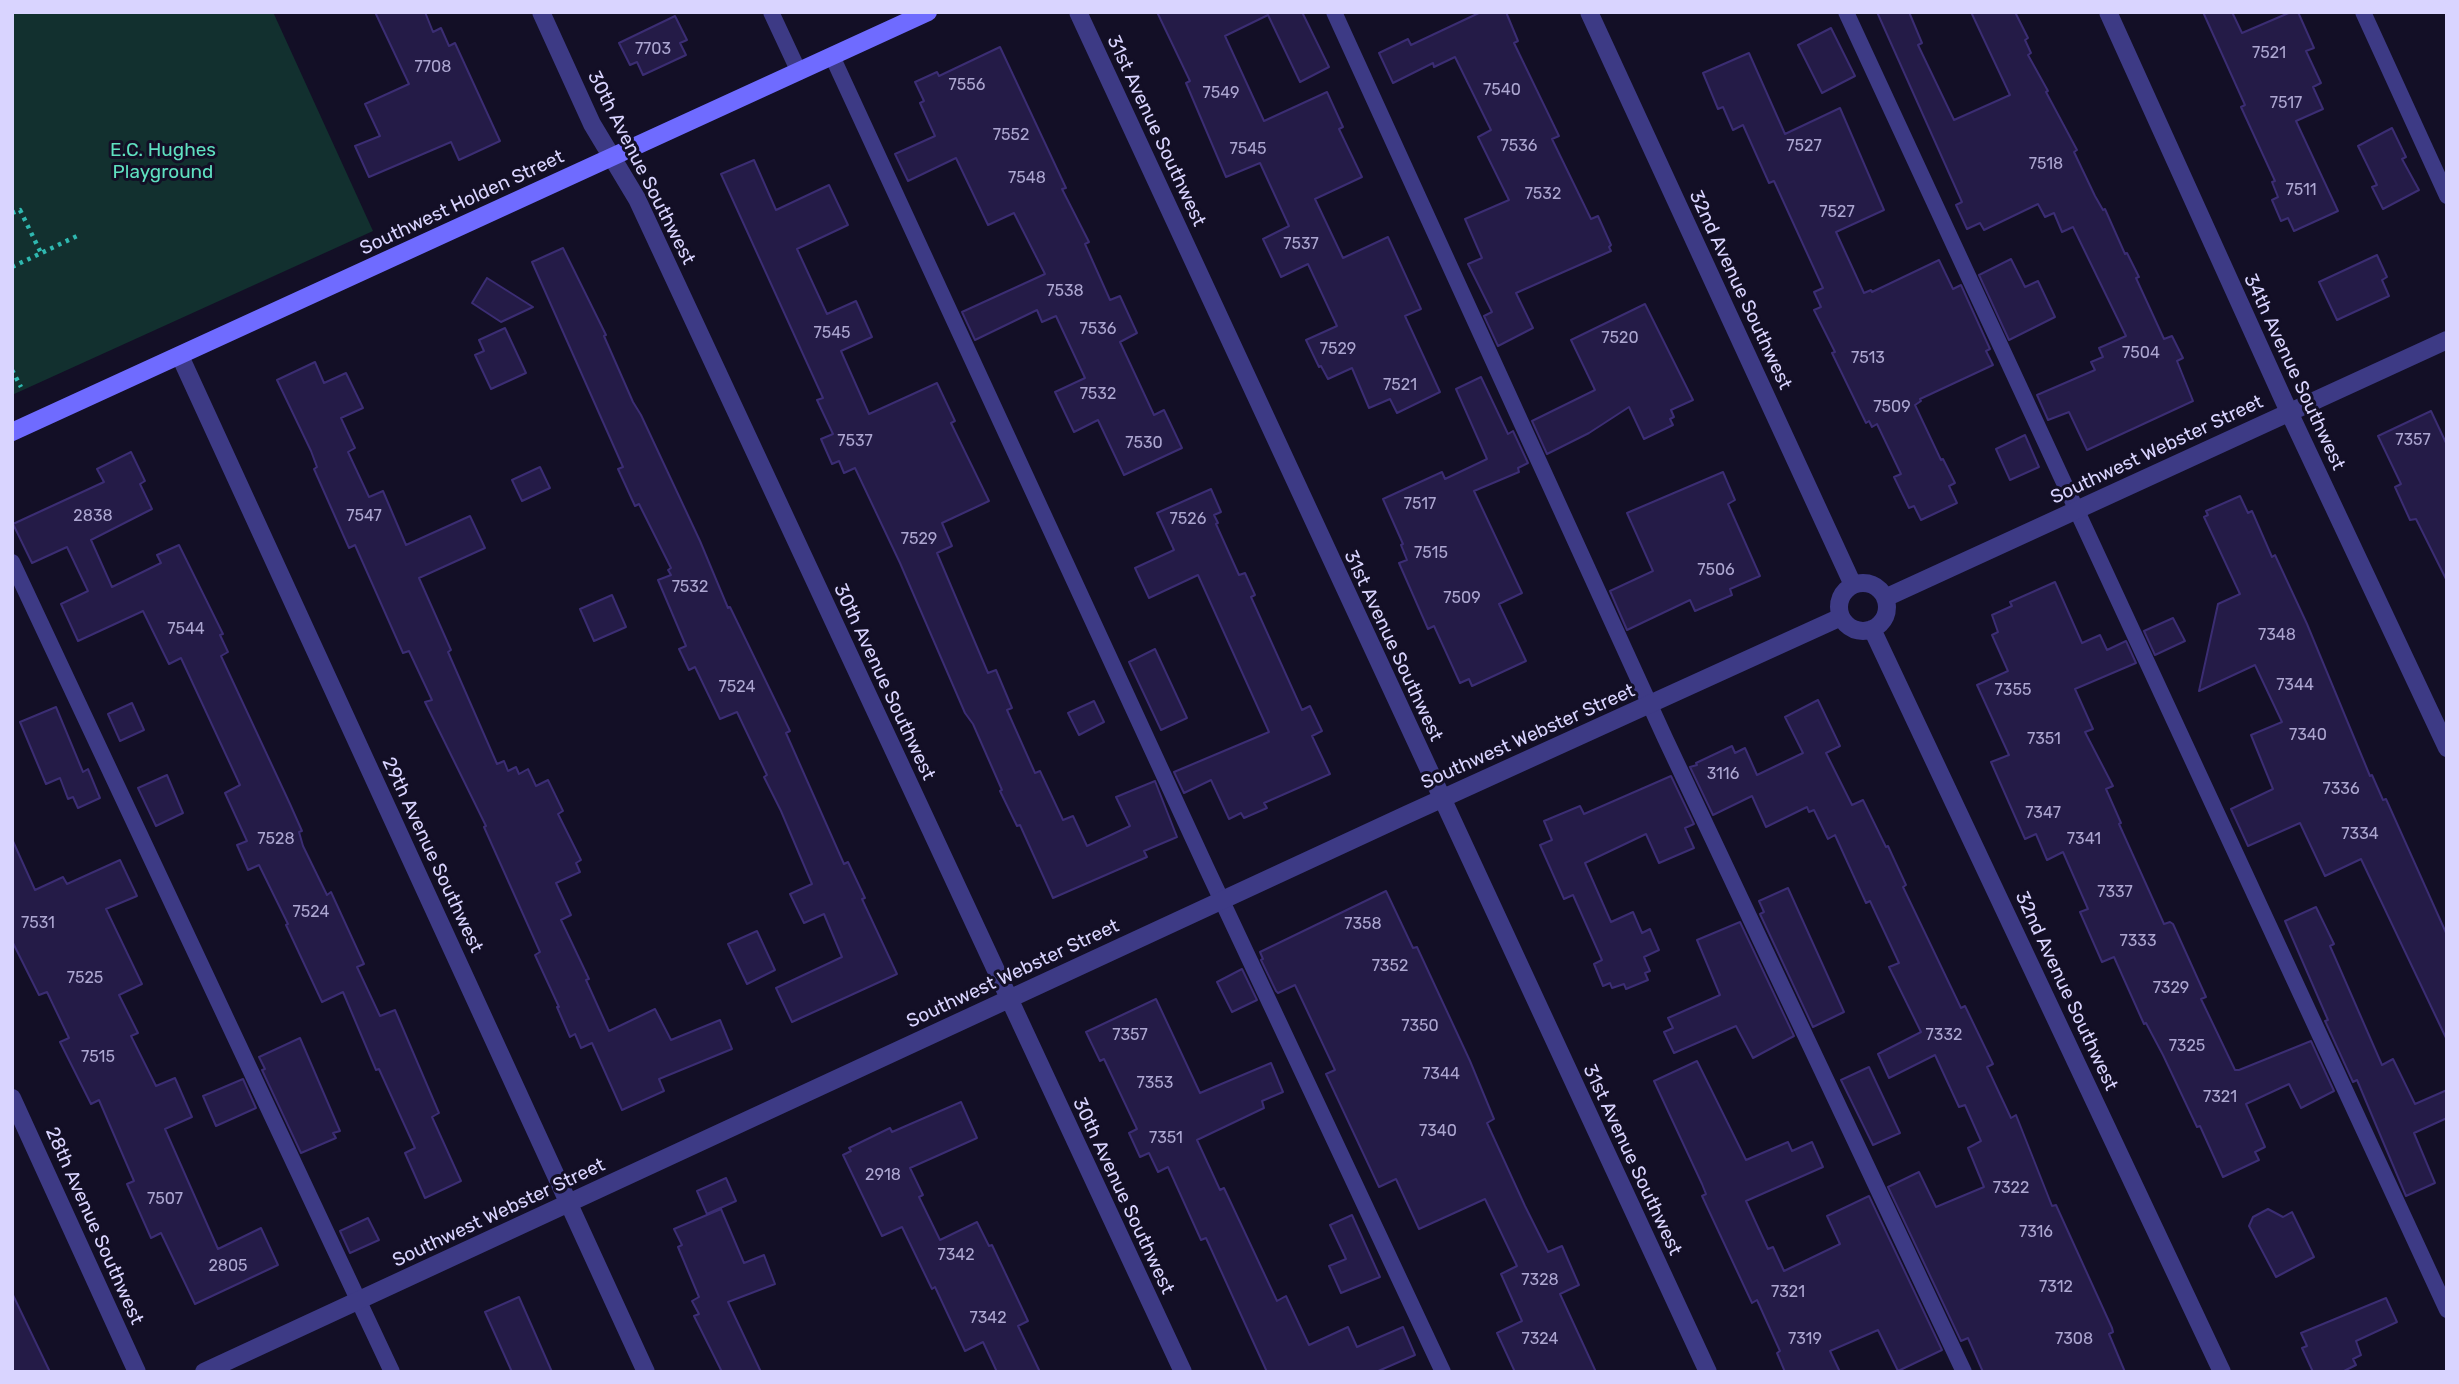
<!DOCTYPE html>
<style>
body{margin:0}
#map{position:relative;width:2459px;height:1384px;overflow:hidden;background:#130f26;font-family:Rubik,sans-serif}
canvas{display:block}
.frame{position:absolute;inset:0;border:14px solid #d9d4ff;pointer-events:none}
</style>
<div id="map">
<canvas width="2459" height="1384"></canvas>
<div class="frame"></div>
</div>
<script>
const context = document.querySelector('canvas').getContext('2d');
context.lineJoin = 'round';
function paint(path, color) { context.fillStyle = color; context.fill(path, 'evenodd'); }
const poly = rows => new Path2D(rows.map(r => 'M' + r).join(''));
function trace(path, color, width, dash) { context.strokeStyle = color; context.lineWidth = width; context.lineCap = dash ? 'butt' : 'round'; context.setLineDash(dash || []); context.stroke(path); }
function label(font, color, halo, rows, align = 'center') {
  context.font = font + ' Rubik,sans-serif'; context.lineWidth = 6; context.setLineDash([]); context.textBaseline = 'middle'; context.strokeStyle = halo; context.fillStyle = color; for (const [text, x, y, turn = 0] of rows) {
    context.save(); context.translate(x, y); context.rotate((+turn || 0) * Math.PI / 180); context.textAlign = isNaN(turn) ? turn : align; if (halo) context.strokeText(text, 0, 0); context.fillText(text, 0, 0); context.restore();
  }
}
paint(poly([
 [12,12,273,12,373,231,12,395]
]), '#12302f');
const building = poly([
 [375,12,425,12,433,32,441,28,449,46,455,43,500,141,459,160,451,142,369,177,355,146,380,136,365,104,409,84,375,12],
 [1157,12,1302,12,1329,67,1300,82,1268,15,1225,36,1264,121,1327,92,1343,127,1339,129,1362,177,1315,199,1343,258,1388,237,1421,309,1405,316,1440,392,1397,413,1390,399,1369,408,1352,368,1328,379,1321,366,1319,367,1306,340,1337,326,1308,264,1281,277,1263,239,1289,226,1260,163,1226,177,1186,83,1190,81,1157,12],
 [1481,12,1506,12,1518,41,1514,43,1559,136,1552,139,1591,219,1598,216,1611,245,1609,247,1611,251,1516,293,1533,328,1498,346,1484,316,1492,312,1468,264,1482,258,1465,219,1509,200,1478,137,1491,130,1455,57,1434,67,1433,63,1393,83,1379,53,1408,39,1411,45,1481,12],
 [1877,12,1909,12,1922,43,1918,45,1954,120,2010,95,1971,12,2015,12,2028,38,2025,40,2031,53,2028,55,2048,91,2046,92,2077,150,2074,152,2095,196,2103,210,2105,209,2125,254,2127,253,2139,277,2136,278,2164,339,2172,336,2183,358,2177,361,2193,401,2087,450,2069,412,2048,420,2037,395,2095,370,2091,362,2103,357,2099,348,2126,336,2073,227,2062,232,2054,213,2045,217,2038,204,1984,230,1980,223,1967,229,1956,205,1962,202,1877,12],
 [2203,12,2232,12,2242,33,2291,12,2298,12,2314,48,2306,51,2321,83,2313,87,2323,109,2296,121,2338,211,2294,231,2288,218,2281,221,2272,200,2278,197,2272,182,2275,181,2241,107,2245,105,2203,12],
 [675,16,687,40,680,43,686,55,643,75,637,62,630,65,619,43,675,16],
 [1831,28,1855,76,1822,93,1798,45,1831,28],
 [1000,47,1066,188,1062,189,1089,242,1085,244,1110,300,1120,296,1137,333,1120,342,1154,415,1164,410,1182,448,1124,475,1098,420,1074,432,1055,392,1085,378,1056,316,1042,322,1037,310,975,340,962,312,1045,274,1014,213,988,225,956,158,908,181,895,154,935,136,920,103,924,101,915,82,937,72,939,76,1000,47],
 [1749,53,1785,134,1840,108,1884,210,1836,232,1864,293,1871,290,1872,292,1939,260,1953,289,1961,285,1990,349,1986,351,1993,365,1920,399,1921,401,1915,405,1941,460,1943,459,1955,483,1949,486,1957,503,1921,520,1914,506,1909,508,1894,477,1901,474,1877,424,1872,427,1869,421,1866,423,1832,353,1835,352,1814,310,1821,307,1814,292,1823,288,1774,181,1769,183,1743,125,1733,130,1723,107,1718,109,1703,73,1749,53],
 [2392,128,2406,157,2402,159,2419,190,2383,209,2372,187,2377,185,2358,146,2392,128],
 [754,160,776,210,829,185,848,225,797,249,827,314,856,301,872,337,841,351,869,414,937,383,955,421,951,423,989,501,942,523,952,546,937,553,988,673,996,670,1012,708,1007,710,1035,773,1040,771,1063,820,1073,816,1087,846,1130,826,1116,797,1155,781,1177,837,1144,851,1147,857,1053,898,1020,825,1017,826,1000,791,1002,790,973,724,965,713,900,563,855,468,844,473,839,461,832,464,821,439,833,434,817,400,823,398,721,174,754,160],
 [563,248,606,335,604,336,633,402,641,415,700,541,728,608,730,607,790,731,786,733,844,864,848,862,865,898,862,899,897,974,792,1022,776,988,842,957,824,914,804,923,790,894,812,884,781,811,764,777,767,775,737,712,720,719,695,667,689,670,679,649,686,646,658,580,671,575,668,570,671,568,639,504,635,506,618,469,623,467,532,262,563,248],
 [2377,255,2387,277,2382,280,2389,296,2337,320,2319,282,2377,255],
 [2011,259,2025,287,2038,281,2055,317,2009,340,1979,275,2011,259],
 [487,278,533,307,501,322,472,303,487,278],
 [1645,304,1693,400,1671,410,1674,417,1670,419,1673,425,1644,439,1629,407,1589,433,1547,454,1532,421,1595,390,1571,340,1645,304],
 [505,328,526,373,491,389,475,355,484,351,479,340,505,328],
 [315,362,324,383,346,373,363,408,341,418,355,448,348,452,369,497,383,491,406,545,470,516,485,548,419,578,451,650,448,652,497,764,504,761,508,771,516,767,519,774,528,769,536,786,548,780,563,811,558,814,581,860,576,863,580,872,556,883,571,915,561,920,589,979,586,980,609,1031,655,1009,671,1040,720,1020,732,1049,659,1079,664,1091,622,1110,592,1043,581,1048,575,1034,570,1037,557,1007,559,1007,535,955,540,952,484,827,486,826,425,702,432,700,409,651,403,653,355,545,349,548,314,469,317,467,311,451,277,380,315,362],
 [1481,377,1508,434,1513,431,1528,463,1518,468,1519,472,1474,491,1522,593,1499,604,1526,661,1472,686,1469,679,1460,683,1434,626,1428,629,1399,563,1407,560,1401,545,1403,544,1383,499,1442,472,1445,479,1487,459,1456,389,1481,377],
 [2431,411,2447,445,2447,581,2416,519,2410,520,2395,487,2401,484,2378,436,2431,411],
 [2025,435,2039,467,2010,480,1996,449,2025,435],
 [131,452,145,481,140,484,152,509,91,540,112,587,161,563,157,555,179,545,223,634,220,635,228,652,221,656,290,804,302,831,299,832,303,846,327,895,331,892,364,964,357,967,380,1016,395,1010,439,1113,432,1117,461,1181,425,1198,405,1153,415,1148,379,1069,376,1070,343,992,322,1002,286,925,288,924,259,865,248,870,237,845,247,841,225,793,240,785,181,658,169,664,143,611,78,641,61,604,88,591,67,547,32,563,13,524,104,482,97,469,131,452],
 [540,467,550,488,522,501,512,480,540,467],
 [1723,472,1735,500,1728,504,1760,576,1730,589,1732,595,1695,611,1690,600,1627,630,1610,591,1653,571,1627,513,1723,472],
 [1211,489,1221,512,1214,515,1218,523,1216,524,1239,575,1245,573,1255,595,1251,597,1302,710,1310,706,1322,731,1312,736,1330,774,1264,803,1267,808,1244,818,1241,813,1229,819,1211,780,1184,793,1174,772,1269,732,1198,575,1149,598,1135,568,1174,550,1157,513,1211,489],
 [2240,496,2248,513,2252,511,2272,557,2275,555,2307,624,2370,776,2372,775,2383,800,2386,799,2447,935,2447,1040,2361,859,2325,876,2300,823,2248,846,2231,809,2273,789,2251,735,2282,722,2255,665,2199,691,2218,604,2240,594,2204,517,2208,515,2206,511,2240,496],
 [2055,582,2082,643,2100,635,2107,650,2126,641,2136,663,2075,689,2093,729,2085,732,2113,786,2106,789,2121,823,2119,824,2164,924,2170,922,2173,924,2206,997,2201,999,2235,1070,2239,1070,2311,1041,2334,1091,2301,1108,2289,1084,2246,1104,2265,1147,2255,1152,2259,1160,2223,1177,2200,1126,2197,1127,2163,1055,2146,1023,2144,1024,2114,957,2102,962,2080,912,2088,909,2063,852,2047,860,2036,834,2025,839,1991,762,2009,755,1977,685,2008,671,1992,635,1998,632,1992,615,2012,606,2010,602,2055,582],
 [612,595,626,627,594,641,580,609,612,595],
 [2173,618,2185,641,2155,655,2144,631,2173,618],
 [1155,649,1187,718,1161,730,1129,662,1155,649],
 [1818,700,1840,746,1826,753,1852,805,1863,800,1886,847,1888,846,1906,885,1903,887,1961,1008,1965,1006,1993,1064,1987,1067,2011,1118,2016,1115,2052,1206,2056,1205,2112,1328,2113,1332,2109,1334,2125,1372,1983,1372,1968,1338,1961,1341,1888,1187,1919,1172,1936,1207,1984,1187,1968,1148,1981,1141,1965,1105,1959,1107,1935,1055,1889,1078,1878,1054,1921,1032,1889,967,1899,963,1870,901,1866,903,1835,835,1828,839,1814,810,1809,812,1807,807,1766,827,1752,796,1713,815,1690,767,1697,765,1696,763,1732,746,1735,753,1745,748,1757,775,1803,753,1785,717,1818,700],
 [1094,701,1104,722,1079,735,1068,713,1094,701],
 [132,703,144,730,120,741,108,714,132,703],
 [56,707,83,772,88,769,100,798,78,808,73,797,68,799,60,778,46,784,20,722,56,707],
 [167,775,183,813,156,826,138,788,167,775],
 [1671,776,1694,824,1685,828,1694,848,1659,863,1646,834,1585,863,1611,922,1633,912,1642,933,1650,929,1659,950,1644,957,1650,971,1645,973,1648,980,1626,989,1624,984,1612,988,1610,983,1603,986,1594,964,1602,960,1573,895,1564,899,1540,845,1552,840,1544,821,1580,806,1584,814,1671,776],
 [12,839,35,890,63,877,67,884,120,860,137,896,106,909,142,984,119,995,138,1033,131,1036,156,1086,175,1078,192,1117,165,1129,218,1249,261,1228,278,1265,195,1304,161,1233,151,1238,127,1184,134,1181,99,1100,91,1104,60,1042,69,1038,47,992,39,995,12,941,12,839],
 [1788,888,1844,1012,1813,1027,1760,914,1764,912,1759,901,1788,888],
 [1386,891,1413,948,1417,947,1470,1061,1494,1119,1487,1123,1525,1206,1548,1252,1562,1246,1579,1285,1560,1294,1596,1372,1515,1372,1497,1333,1522,1321,1501,1274,1517,1266,1485,1199,1419,1229,1396,1179,1379,1187,1326,1074,1335,1070,1295,985,1278,993,1276,991,1261,960,1263,959,1260,952,1386,891],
 [2316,907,2334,944,2330,946,2382,1065,2393,1059,2415,1104,2447,1090,2447,1118,2414,1133,2435,1183,2406,1196,2357,1080,2353,1082,2326,1023,2325,1021,2328,1020,2285,921,2316,907],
 [1740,922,1794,1036,1753,1058,1736,1026,1674,1053,1664,1032,1673,1028,1668,1018,1720,995,1697,940,1740,922],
 [757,931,775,970,747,984,728,944,757,931],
 [1242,969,1257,1000,1232,1012,1217,982,1242,969],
 [1156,999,1200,1093,1271,1063,1283,1092,1262,1101,1264,1108,1197,1140,1220,1190,1224,1188,1277,1301,1286,1296,1309,1345,1348,1327,1357,1347,1403,1327,1415,1355,1376,1372,1267,1372,1206,1238,1201,1240,1168,1167,1158,1172,1149,1153,1140,1157,1129,1133,1137,1129,1104,1059,1100,1061,1086,1032,1156,999],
 [300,1038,340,1131,333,1133,336,1138,301,1153,262,1070,265,1069,259,1057,300,1038],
 [1697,1061,1746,1160,1788,1142,1792,1151,1812,1142,1823,1167,1746,1201,1768,1249,1773,1247,1784,1271,1840,1244,1827,1216,1869,1196,1942,1350,1898,1371,1878,1330,1830,1351,1840,1372,1785,1372,1777,1353,1780,1351,1757,1300,1752,1303,1702,1196,1706,1194,1702,1184,1654,1081,1697,1061],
 [1869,1067,1900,1133,1873,1145,1841,1080,1869,1067],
 [243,1079,256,1108,216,1126,203,1096,243,1079],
 [961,1102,977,1138,910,1168,923,1195,919,1197,940,1240,977,1222,989,1246,992,1245,1028,1321,1018,1326,1040,1372,997,1372,983,1342,965,1351,935,1287,932,1289,902,1227,882,1236,843,1155,851,1151,849,1148,890,1128,892,1132,961,1102],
 [726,1178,736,1201,707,1214,697,1191,726,1178],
 [721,1209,744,1263,764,1255,775,1284,728,1302,761,1372,722,1372,694,1316,699,1314,692,1301,699,1297,678,1247,682,1245,674,1229,721,1209],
 [2268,1209,2283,1217,2292,1212,2314,1257,2276,1277,2249,1226,2253,1217,2268,1209],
 [1352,1215,1380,1277,1341,1293,1329,1266,1346,1259,1330,1225,1352,1215],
 [368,1218,379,1240,350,1253,340,1231,368,1218],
 [12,1293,50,1372,12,1372,12,1293],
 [519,1297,552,1372,512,1372,485,1312,519,1297],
 [2386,1298,2397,1322,2356,1341,2361,1355,2353,1359,2356,1365,2342,1372,2313,1372,2302,1348,2307,1346,2301,1333,2386,1298]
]);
paint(building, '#241b47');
trace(building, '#3b2d73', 2);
trace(poly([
 [12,213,20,210,41,253],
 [12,267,77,236],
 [12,370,21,387]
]), '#2fb8b0', 4.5, [3.5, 5]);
trace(poly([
 [771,12,799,72],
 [1334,12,1665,738,1964,1372],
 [1846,12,2447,1310],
 [2363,12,2447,196],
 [832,56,1207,869,1443,1372],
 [12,562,392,1372]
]), '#3d3a85', 16);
trace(poly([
 [541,12,592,124,637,199,1183,1372],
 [1078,12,1708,1372],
 [1589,12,1853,585],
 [2108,12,2289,412,2447,748],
 [180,356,646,1372],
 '1839 607a24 24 0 1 1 48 0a24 24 0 1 1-48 0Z',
 [1885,598,2447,340],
 [1872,629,2222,1372],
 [12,1098,137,1372],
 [204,1372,1406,815,1841,617]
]), '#3d3a85', 18);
trace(poly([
 [12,432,928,12]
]), '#6f6bff', 18);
label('16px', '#aca6d1', null, [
 ["7703",653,49],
 ["7521",2269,53],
 ["7708",433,67],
 ["7556",967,85],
 ["7540",1502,90],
 ["7549",1221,93],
 ["7517",2286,103],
 ["7552",1011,135],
 ["7536",1519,146],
 ["7527",1804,146],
 ["7545",1248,149],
 ["7518",2046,164],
 ["7548",1027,178],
 ["7511",2301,190],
 ["7532",1543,194],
 ["7527",1837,212],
 ["7537",1301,244],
 ["7538",1065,291],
 ["7536",1098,329],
 ["7545",832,333],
 ["7520",1620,338],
 ["7529",1338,349],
 ["7504",2141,353],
 ["7513",1868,358],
 ["7521",1400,385],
 ["7532",1098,394],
 ["7509",1892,407],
 ["7357",2413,440],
 ["7537",855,441],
 ["7530",1144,443],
 ["7517",1420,504],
 ["2838",93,516],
 ["7547",364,516],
 ["7526",1188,519],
 ["7529",919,539],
 ["7515",1431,553],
 ["7506",1716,570],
 ["7532",690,587],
 ["7509",1462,598],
 ["7544",186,629],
 ["7348",2277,635],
 ["7344",2295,685],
 ["7524",737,687],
 ["7355",2013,690],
 ["7340",2308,735],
 ["7351",2044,739],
 ["3116",1723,774],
 ["7336",2341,789],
 ["7347",2043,813],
 ["7334",2360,834],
 ["7528",276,839],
 ["7341",2084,839],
 ["7337",2115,892],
 ["7524",311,912],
 ["7531",38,923],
 ["7358",1363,924],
 ["7333",2138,941],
 ["7352",1390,966],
 ["7525",85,978],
 ["7329",2171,988],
 ["7350",1420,1026],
 ["7357",1130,1035],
 ["7332",1944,1035],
 ["7325",2187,1046],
 ["7515",98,1057],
 ["7344",1441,1074],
 ["7353",1155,1083],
 ["7321",2220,1097],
 ["7340",1438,1131],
 ["7351",1166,1138],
 ["2918",883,1175],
 ["7322",2011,1188],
 ["7507",165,1199],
 ["7316",2036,1232],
 ["7342",956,1255],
 ["2805",228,1266],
 ["7328",1540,1280],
 ["7312",2056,1287],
 ["7321",1788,1292],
 ["7342",988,1318],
 ["7324",1540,1339],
 ["7319",1805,1339],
 ["7308",2074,1339]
]);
label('19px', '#d9d4ff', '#130f26', [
 ["31st Avenue Southwest",1156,131,65],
 ["30th Avenue Southwest",641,168,63],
 ["Southwest Holden Street",462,203,-25],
 ["32nd Avenue Southwest",1740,290,65],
 ["34th Avenue Southwest",2294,372,65],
 ["Southwest Webster Street",2157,450,-25],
 ["31st Avenue Southwest",1393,646,65],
 ["30th Avenue Southwest",884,682,65],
 ["Southwest Webster Street",1528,737,-24],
 ["29th Avenue Southwest",432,855,65],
 ["Southwest Webster Street",1013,974,-25],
 ["32nd Avenue Southwest",2066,991,65],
 ["31st Avenue Southwest",1632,1160,65],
 ["30th Avenue Southwest",1123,1196,65],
 ["Southwest Webster Street",499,1213,-25],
 ["28th Avenue Southwest",94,1226,66]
]);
label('19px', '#5fe0c0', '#130f26', [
 ["E.C. Hughes",163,151],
 ["Playground",163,173]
]);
</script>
